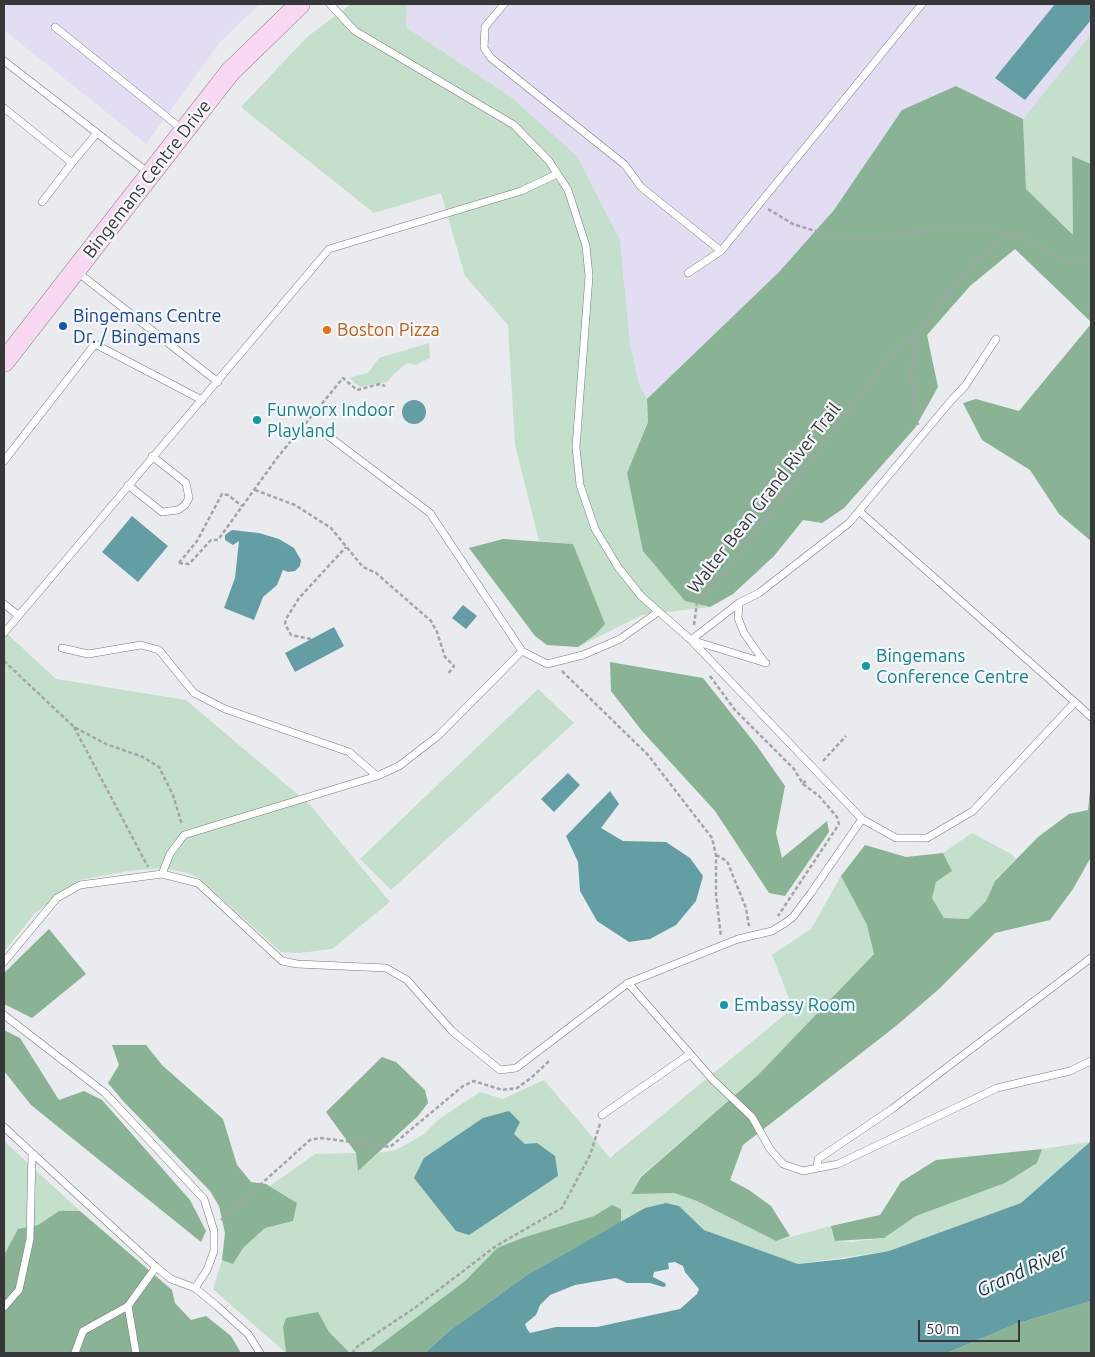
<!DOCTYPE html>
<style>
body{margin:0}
#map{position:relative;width:1095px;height:1357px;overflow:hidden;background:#e9ebef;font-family:Ubuntu,sans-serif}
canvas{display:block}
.frame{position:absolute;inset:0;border:5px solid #373739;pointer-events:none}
.scale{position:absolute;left:918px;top:1320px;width:102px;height:22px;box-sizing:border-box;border:2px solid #373739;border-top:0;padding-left:6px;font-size:15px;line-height:18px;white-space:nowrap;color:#373739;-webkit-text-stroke:4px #f6f8fd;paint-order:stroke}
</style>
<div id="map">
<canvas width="1095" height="1357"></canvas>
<div class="frame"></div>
<div class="scale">50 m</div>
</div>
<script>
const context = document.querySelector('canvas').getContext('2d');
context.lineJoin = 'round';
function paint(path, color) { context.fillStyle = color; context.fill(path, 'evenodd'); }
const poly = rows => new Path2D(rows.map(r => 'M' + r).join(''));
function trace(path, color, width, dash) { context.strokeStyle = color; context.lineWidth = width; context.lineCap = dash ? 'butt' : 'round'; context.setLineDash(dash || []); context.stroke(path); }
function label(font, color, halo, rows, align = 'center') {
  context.font = font + ' Ubuntu,sans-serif'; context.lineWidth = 4.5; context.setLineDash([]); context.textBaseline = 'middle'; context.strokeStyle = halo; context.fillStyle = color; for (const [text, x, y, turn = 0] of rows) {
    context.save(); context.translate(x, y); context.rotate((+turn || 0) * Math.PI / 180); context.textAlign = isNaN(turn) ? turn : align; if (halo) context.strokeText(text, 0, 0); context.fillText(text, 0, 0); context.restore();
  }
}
paint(poly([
 [4,4,260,4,220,42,146,144,4,30],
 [407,4,1091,4,1091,34,1023,119,956,86,834,210,779,272,647,399,639,384,630,344,620,240,577,156,511,97,406,27]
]), '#e2ddf3');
paint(poly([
 [351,4,407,4,406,27,511,97,577,156,620,240,630,344,639,384,647,399,648,421,627,473,685,601,710,607,642,615,578,647,595,635,573,544,539,541,515,445,508,325,465,276,441,193,374,213,241,107,307,37],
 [1091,34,1091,164,1072,156,1073,235,1026,189,1023,119],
 [429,343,430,358,416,365,407,363,395,373,387,382,360,387,349,378,368,373,379,358],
 [4,631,56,679,186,700,310,805,390,902,332,949,300,953,281,952,199,878,187,873,163,868,128,871,80,880,34,914,4,952],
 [538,689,574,723,391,890,360,859],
 [972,833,1013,855,1016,859,995,880,986,901,968,919,944,918,932,898,936,882,952,871,943,853],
 [841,876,867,925,874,954,758,1075,641,1176,631,1193,674,1193,697,1201,776,1241,831,1226,835,1241,851,1242,884,1238,916,1216,1005,1183,1037,1163,1042,1149,1089,1142,1021,1203,889,1251,798,1264,704,1230,679,1206,666,1203,645,1208,621,1222,621,1210,612,1205,594,1216,525,1237,497,1248,465,1281,369,1353,349,1352,329,1332,283,1327,286,1353,213,1289,222,1260,233,1264,243,1248,265,1228,293,1221,297,1203,270,1186,315,1154,356,1153,358,1170,378,1153,396,1150,423,1135,439,1119,480,1092,503,1099,544,1080,610,1158,793,1008,772,955,811,929],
 [514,1134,525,1144,424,1158],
 [4,1141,80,1211,59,1211,38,1225,18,1229,4,1255]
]), '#c4dfcb');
paint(poly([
 [956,86,1023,119,1026,189,1073,235,1072,156,1091,164,1091,322,1015,249,970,286,927,335,938,387,915,428,844,508,822,523,803,520,774,556,733,594,710,607,685,601,643,551,627,473,648,422,647,399,779,272,834,210,902,110],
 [1091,324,1091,541,1059,514,1030,470,982,440,963,403,976,399,1019,411],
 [503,539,573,544,605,624,595,635,578,647,547,645,535,636,469,548],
 [610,662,703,678,757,746,785,786,776,833,782,858,827,821,829,832,785,896,769,893,715,811,642,731,611,691],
 [1091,781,1091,857,1073,889,1050,920,995,933,939,989,896,1026,743,1145,730,1180,749,1190,771,1206,790,1236,776,1241,697,1201,674,1193,631,1194,641,1177,758,1075,874,954,867,925,841,876,865,845,906,857,943,853,952,871,936,882,932,898,944,918,968,919,986,901,995,881,1038,837,1069,814,1088,810],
 [49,929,86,974,32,1018,4,1004,4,973],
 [4,1030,20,1038,59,1100,84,1091,102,1100,190,1200,206,1231,201,1242,31,1105,4,1071],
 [112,1045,146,1045,162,1065,223,1119,237,1165,251,1182,266,1184,297,1203,293,1221,265,1228,243,1248,233,1264,222,1260,225,1233,219,1206,210,1191,124,1102,108,1083,119,1065],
 [382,1057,396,1062,425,1090,428,1103,418,1116,358,1171,356,1153,326,1112],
 [1042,1149,1037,1163,1005,1183,916,1216,884,1238,835,1241,831,1226,880,1215,901,1182,936,1160],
 [612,1205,621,1209,621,1222,527,1275,449,1331,425,1353,369,1353,465,1281,497,1248,525,1237,594,1216],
 [59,1211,80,1211,172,1290,175,1303,191,1320,206,1316,231,1336,241,1353,4,1353,4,1255,18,1229,38,1225],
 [1091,1301,1091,1353,947,1353,1016,1324],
 [318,1312,329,1332,349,1352,354,1353,286,1353,283,1327,286,1318]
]), '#8ab294');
paint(poly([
 [1055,4,1091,4,1091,20,1025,100,995,78],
 '402 412a12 12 0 1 1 24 0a12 12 0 1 1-24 0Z',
 [132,516,168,546,138,582,102,552],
 [232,530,259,533,279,539,294,548,301,560,300,566,295,571,288,572,283,570,277,585,263,597,254,620,224,608,235,578,239,541,233,545,225,540,225,535],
 [463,605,477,616,466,629,452,618],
 [334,627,344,646,295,672,285,653],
 [568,773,580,785,554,812,541,799],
 [610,791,619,804,601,828,623,841,666,842,690,858,703,876,696,901,676,925,650,939,629,942,597,921,580,891,578,862,566,836],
 [509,1111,520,1122,514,1134,525,1144,537,1143,555,1156,558,1176,469,1235,456,1231,414,1178,424,1158,483,1118],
 [1091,1141,1091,1301,1016,1324,947,1353,425,1353,449,1331,527,1275,645,1208,666,1203,679,1206,704,1230,798,1264,844,1259,889,1251,1021,1203],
 [675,1262,683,1266,685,1272,699,1289,697,1294,680,1309,597,1327,556,1327,530,1333,527,1329,525,1324,536,1315,540,1305,550,1295,575,1285,616,1278,627,1283,650,1283,663,1287,666,1286,665,1283,653,1277,654,1272,669,1269,668,1263]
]), '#649ea5');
const service = poly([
 [330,4,355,31,514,125,549,161,568,190,586,246,589,276,576,447,580,485,595,529,618,567,641,596,691,640,862,819,896,838,927,838,973,811,1075,702,859,511],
 [504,4,485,27,484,48,491,58,625,165,641,187,721,251],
 [55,27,183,130],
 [4,61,150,174],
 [4,108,72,163,42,202],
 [72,163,97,133],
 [76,271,218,382],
 [688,273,721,251,922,4],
 [319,429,430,513,522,651,547,664,583,655,620,639,658,612],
 [4,461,95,344,202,400],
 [128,485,162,512,178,510,185,505,189,498,186,483,152,456],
 [739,603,738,618,744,633,765,663],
 [4,604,18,615],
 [4,633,329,249,521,191,557,174],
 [691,640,739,603,759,593,849,523,949,403,965,386,996,339],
 [691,640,766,663],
 [62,648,88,654,141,645,159,650,194,693,225,709,349,752,377,776],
 [1075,702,1091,717],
 [162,874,170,854,184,835,377,776,399,766,438,736,522,651],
 [4,962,57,898,80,885,162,874,198,883,282,961,297,964,386,968,407,980,452,1031,500,1070,516,1068,628,983,738,939,772,931,785,923,793,917,811,893,862,819],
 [628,983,713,1080,752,1117,770,1149,783,1164,803,1171,838,1164,997,1088,1070,1071,1091,1061],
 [4,1015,105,1093,204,1199,214,1231,214,1251,207,1270,195,1288],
 [602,1115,690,1054],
 [4,1127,32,1153,30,1239,19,1290,4,1307],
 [32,1153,156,1267,171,1279,195,1288,217,1306,248,1334,260,1353],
 [817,1168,818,1159,892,1109,1091,958],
 [128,1306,136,1353],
 [75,1353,83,1331,128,1306,156,1267]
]);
const secondary = poly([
 [4,362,230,72,300,4]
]);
trace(service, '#78797e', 8);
trace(secondary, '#78797e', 21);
trace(poly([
 [768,209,793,224,825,234,865,240,945,227,980,227,1014,235],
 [918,333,911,371,918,425],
 [255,490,295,505,331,528,363,567,376,573,431,621,437,632,445,657,454,666,447,675],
 [179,563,189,564,211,540,218,540,277,458,343,378,357,390,380,384,385,386],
 [179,563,197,541,222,494,228,495,242,506],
 [694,625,697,602,727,570,894,350,918,332,948,293,992,245,1006,238,1022,236,1059,259,1070,262,1091,260],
 [311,639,291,635,285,624,286,619,299,598,346,547],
 [4,661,74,727,106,744,143,757,159,767,173,795,182,825],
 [562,671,648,755,712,838,716,855,716,895,721,937],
 [710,676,735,710,794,769,803,784,819,796,837,817,839,824,778,916],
 [74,727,148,867],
 [823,761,846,736],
 [803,784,807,779],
 [716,855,727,861,746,908,749,926],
 [221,1220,310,1140,321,1138,390,1147,463,1086,474,1081,502,1090,517,1088,531,1078,550,1060],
 [352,1353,358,1346,416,1307,496,1246,562,1208,590,1155,600,1124]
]), '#a4a5a8', 2.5, [4, 2.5]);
trace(service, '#fff', 7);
trace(secondary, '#f9d8f2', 20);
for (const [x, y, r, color] of [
 [63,326,5,"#1a4fb4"],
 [327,330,5,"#e8710a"],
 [257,420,5,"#0f9aa8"],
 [866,666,5,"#0f9aa8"],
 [724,1005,5,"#0f9aa8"]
]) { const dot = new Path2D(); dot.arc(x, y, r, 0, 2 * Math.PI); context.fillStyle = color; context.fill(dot); trace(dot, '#f6f8fd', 2); }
label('18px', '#373739', '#f6f8fd', [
 ["Bingemans Centre Drive",147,179,-52],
 ["Walter Bean Grand River Trail",764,498,-52]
]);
label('18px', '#164399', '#f6f8fd', [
 ["Bingemans Centre",73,316],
 ["Dr. / Bingemans",73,337]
], 'left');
label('18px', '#c56008', '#f6f8fd', [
 ["Boston Pizza",337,330]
], 'left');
label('18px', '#0d838f', '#f6f8fd', [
 ["Funworx Indoor",267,410],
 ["Playland",267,431],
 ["Bingemans",876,656],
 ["Conference Centre",876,677],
 ["Embassy Room",734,1005]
], 'left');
label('italic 19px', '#163438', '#f6f8fd', [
 ["Grand River",1022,1271,-25]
]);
</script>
